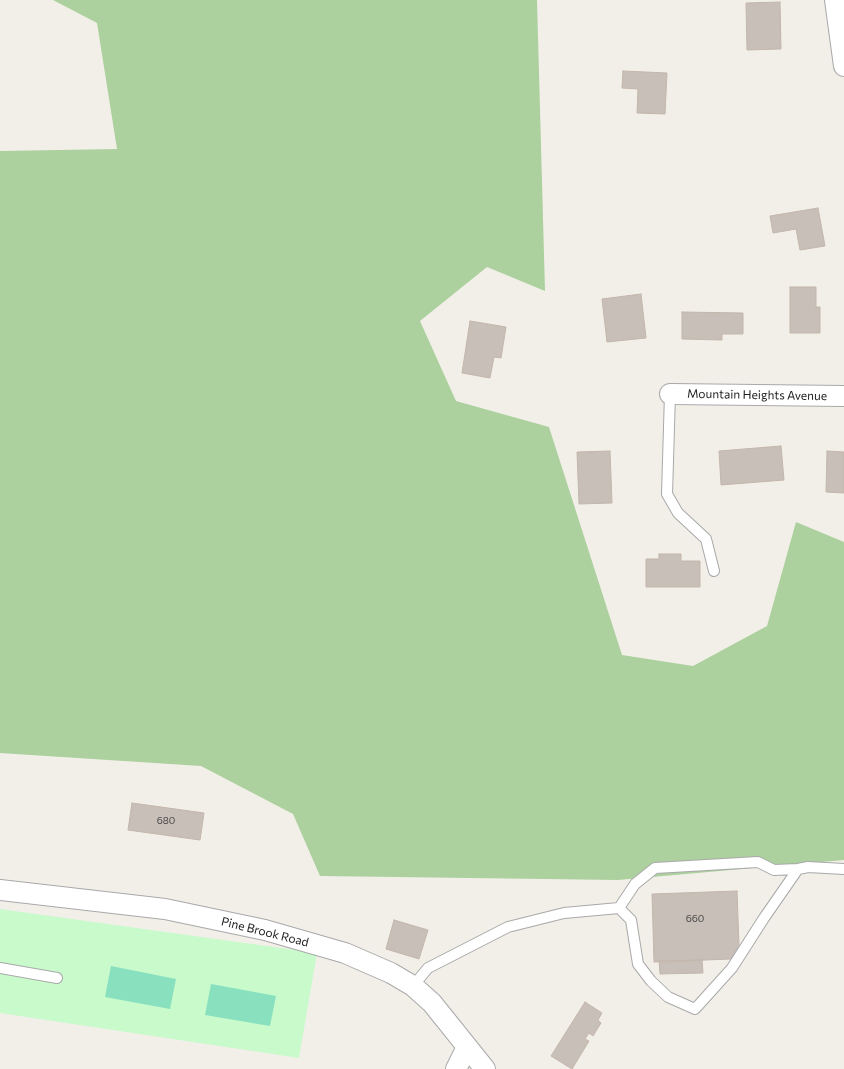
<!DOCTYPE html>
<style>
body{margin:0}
canvas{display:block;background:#f2efe9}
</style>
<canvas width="844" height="1069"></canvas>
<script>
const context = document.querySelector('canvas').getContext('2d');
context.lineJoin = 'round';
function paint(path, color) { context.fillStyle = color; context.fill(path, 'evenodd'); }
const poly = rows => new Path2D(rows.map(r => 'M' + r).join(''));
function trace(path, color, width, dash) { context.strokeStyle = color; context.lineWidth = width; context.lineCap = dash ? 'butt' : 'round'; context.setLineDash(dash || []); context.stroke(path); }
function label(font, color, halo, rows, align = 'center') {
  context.font = font + ' Commissioner,sans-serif'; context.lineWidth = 3.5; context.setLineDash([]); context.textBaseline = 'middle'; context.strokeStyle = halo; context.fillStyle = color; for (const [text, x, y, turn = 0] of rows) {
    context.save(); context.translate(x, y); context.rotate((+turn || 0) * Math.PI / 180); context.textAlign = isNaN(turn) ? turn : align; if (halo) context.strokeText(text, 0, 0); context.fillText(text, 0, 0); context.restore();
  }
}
paint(poly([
 [53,0,537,0,545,291,487,267,420,321,456,401,549,427,622,655,693,666,767,626,796,522,844,542,844,860,618,880,320,876,293,814,201,766,0,753,0,151,117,149,97,23]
]), '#add19e');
paint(poly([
 [0,909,317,953,299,1058,0,1013]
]), '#c8facc');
paint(poly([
 [111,966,176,979,170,1009,105,997],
 [211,984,276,996,270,1026,205,1015]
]), '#88e0be');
const building = poly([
 [780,2,781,49,747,50,746,3,780,2],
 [623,71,667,73,665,114,637,113,638,89,622,88,623,71],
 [818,208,825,246,800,250,796,229,773,233,770,216,818,208],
 [790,287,816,287,816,307,820,307,820,333,790,333,790,287],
 [641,294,646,338,607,342,602,299,641,294],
 [682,312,743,313,743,334,722,334,722,340,682,339,682,312],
 [470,321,506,327,501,358,494,357,490,378,462,373,470,321],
 [781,446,784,480,721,485,719,451,781,446],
 [610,451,612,503,579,504,577,452,610,451],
 [827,451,844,452,844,493,826,492,827,451],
 [659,554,681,554,681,561,700,561,700,587,646,587,646,559,659,559,659,554],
 [132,803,204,813,200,840,128,830,132,803],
 [737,891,739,945,731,959,654,962,652,894,737,891],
 [394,920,428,930,419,959,386,949,394,920],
 [702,960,703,973,660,974,659,961,702,960],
 [585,1002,602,1013,598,1020,601,1023,593,1036,589,1033,585,1039,589,1041,572,1069,551,1056,585,1002]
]);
paint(building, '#c7bfb8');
trace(building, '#c4b6ab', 1);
const service = poly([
 [670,394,667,494,678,513,706,539,714,571],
 [619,908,635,884,655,868,758,862,774,870,798,869],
 [0,968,57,978],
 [413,986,428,968,508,927,564,913,619,908,631,920,638,964,651,981,668,997,695,1009,732,968,764,918,798,869,808,867,844,869]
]);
const minor = poly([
 [835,0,844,66],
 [670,394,844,396],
 [0,890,165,909,265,930,345,953,391,973,413,986,432,1003,485,1069],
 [456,1069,467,1047]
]);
trace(service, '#a9a9a9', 12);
trace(minor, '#a9a9a9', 22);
trace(service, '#fff', 10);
trace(minor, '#fff', 20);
label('10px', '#4b4948', null, [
 ["680",166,821],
 ["660",695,919]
]);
label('12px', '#222', '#fff', [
 ["Mountain Heights Avenue",757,395,1],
 ["Pine Brook Road",265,932,14]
]);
</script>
